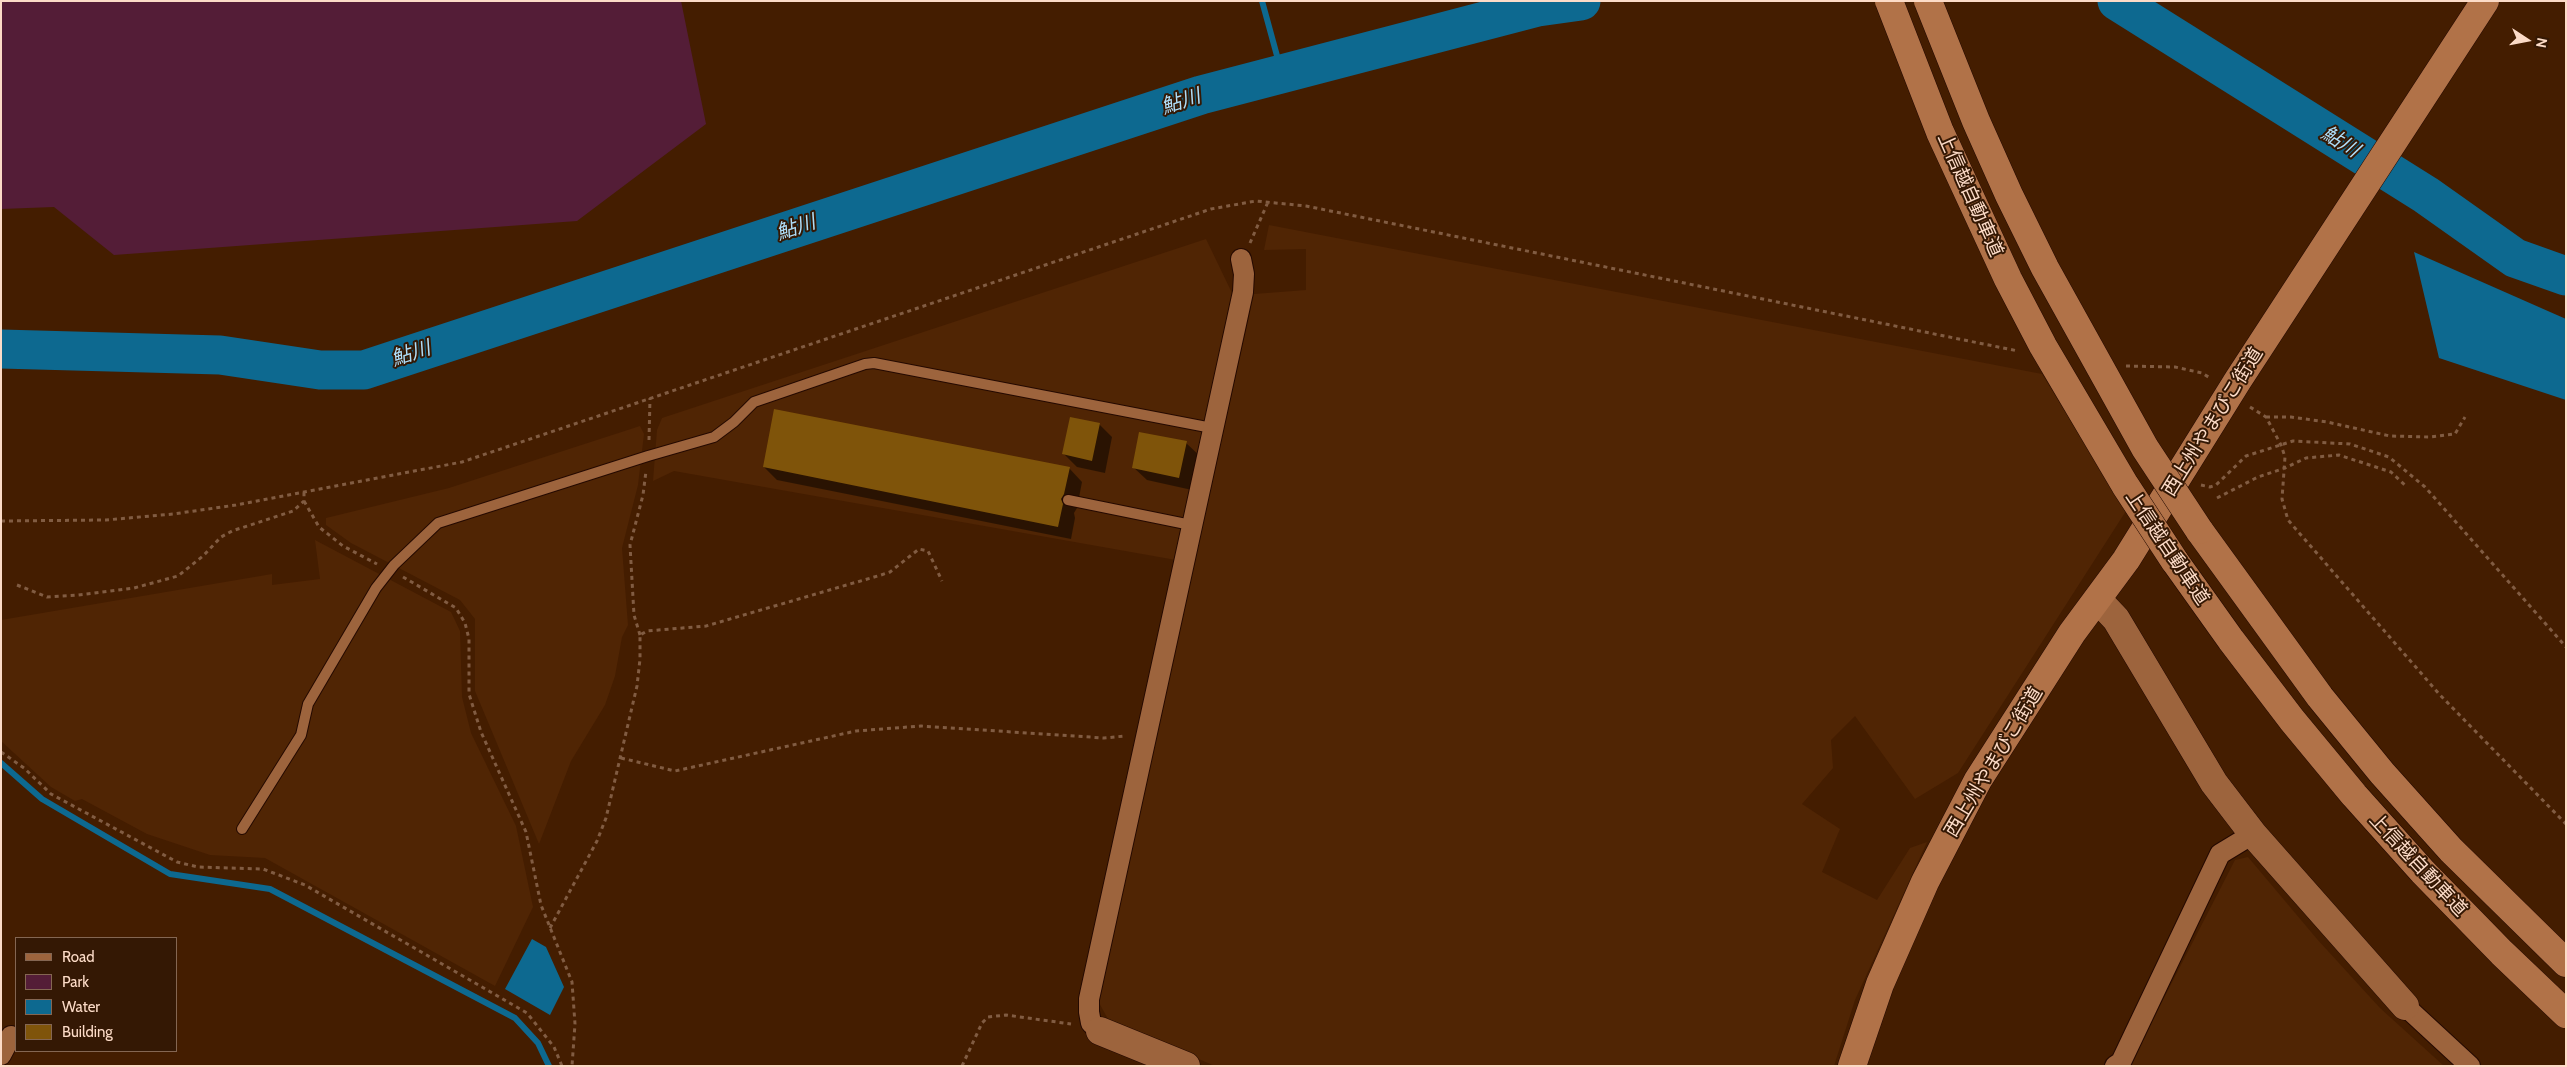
<!DOCTYPE html>
<meta charset="utf-8">
<style>
body{margin:0}
#map{position:relative;width:2567px;height:1067px;overflow:hidden;background:#441d00;font-family:Cabin,sans-serif}
canvas{display:block}
.frame{position:absolute;inset:0;border:2px solid #fcdbc7;pointer-events:none}
.legend{position:absolute;left:15px;top:937px;width:162px;height:115px;box-sizing:border-box;background:#341804;border:1px solid #846652;margin:0;padding:6px 9px;list-style:none;font-size:15px;color:#fcdbc7}
.legend li{display:flex;align-items:center;gap:10px;height:25px}
.legend b{width:25px;border:1px solid #846652}
.north{position:absolute;left:2502px;top:15px;width:50px;height:50px;-webkit-text-stroke:4px #341804;paint-order:stroke;rotate:101deg;font-size:14px;font-weight:700;line-height:20px;text-align:center;color:#fcdbc7}
.north::after{content:'';display:block;margin:auto;width:18px;height:22px;background:#fcdbc7;clip-path:polygon(50% 0,100% 100%,50% 72%,0 100%)}
</style>
<div id="map">
<canvas width="2567" height="1067"></canvas>
<div class="frame"></div>
<ul class="legend">
<li><b style="height:6px;background:#9d643d"></b>Road</li>
<li><b style="height:14px;background:#541d37"></b>Park</li>
<li><b style="height:14px;background:#0d6990"></b>Water</li>
<li><b style="height:14px;background:#7f540a"></b>Building</li>
</ul>
<div class="north">N</div>
</div>
<script>
const context = document.querySelector('canvas').getContext('2d');
context.lineJoin = 'round';
function paint(path, color) { context.fillStyle = color; context.fill(path, 'evenodd'); }
const poly = rows => new Path2D(rows.map(r => 'M' + r).join(''));
function trace(path, color, width, dash) { context.strokeStyle = color; context.lineWidth = width; context.lineCap = dash ? 'butt' : 'round'; context.setLineDash(dash || []); context.stroke(path); }
function label(font, color, halo, rows, align = 'center') {
  context.font = font + ' Cabin,"Noto Sans JP",sans-serif'; context.lineWidth = 4; context.setLineDash([]); context.textBaseline = 'middle'; context.strokeStyle = halo; context.fillStyle = color; for (const [text, x, y, turn = 0] of rows) {
    context.save(); context.translate(x, y); context.rotate((+turn || 0) * Math.PI / 180); context.textAlign = isNaN(turn) ? turn : align; if (halo) context.strokeText(text, 0, 0); context.fillText(text, 0, 0); context.restore();
  }
}
paint(poly([
 [1269,225,2042,374,2126,511,1958,773,1915,799,1855,716,1831,740,1833,768,1802,804,1840,829,1822,872,1877,900,1910,848,1927,842,1855,1000,1834,1066,1215,1066,1109,1021,1097,999,1254,294,1306,290,1306,249,1264,250],
 [1206,239,1232,293,1176,560,674,471,653,481,657,430,662,418],
 [640,426,644,434,638,485,622,548,628,625,622,637,615,676,605,705,571,761,539,844,475,691,475,619,460,600,351,543,326,525,326,518,449,488],
 [315,540,451,612,460,631,462,697,471,733,516,826,533,907,495,986,265,858,210,855,147,834,82,799,75,801,51,787,1,741,1,620,272,574,272,585,320,579],
 [2248,857,2317,939,2380,1008,2444,1066,2129,1066,2235,860]
]), '#502504');
paint(poly([
 [1,1,681,1,706,124,577,221,114,255,54,207,1,209]
]), '#541d37');
paint(poly([
 [2414,252,2566,319,2566,400,2439,358],
 [532,939,546,947,564,987,550,1015,505,989]
]), '#0d6990');
paint(poly([
 [1099,424,1112,437,1105,473,1077,467,1064,454],
 [1186,443,1200,456,1192,490,1147,480,1133,467],
 [764,467,1069,468,1082,482,1077,508,1074,513,1075,518,1071,539,777,480]
]), '#0007');
trace(poly([
 [1262,1,1282,74],
 [1,763,42,799,170,874,270,889,515,1018,538,1043,549,1066]
]), '#0d6990', 6);
trace(poly([
 [2117,1,2426,195,2515,258,2566,276],
 [1,349,220,355,320,370,364,370,1201,95,1538,7,1581,1]
]), '#0d6990', 39);
paint(poly([
 [774,409,1070,467,1064,494,1061,499,1063,504,1058,527,763,467],
 [1070,417,1100,423,1092,461,1062,454],
 [1139,432,1187,441,1179,478,1132,468]
]), '#7f540a');
const lane = poly([
 [1068,500,1191,525],
 [242,829,301,735,308,704,376,588,394,565,438,523,648,456,714,437,734,422,754,402,865,364,874,363,1212,428]
]);
const street = poly([
 [2405,1006,2470,1066],
 [1100,1031,1091,1023,1089,1012,1089,999,1243,292,1244,274,1241,259],
 [1,1055,11,1036],
 [2115,1066,2121,1062,2220,854,2253,834]
]);
const secondary = poly([
 [2098,600,2116,619,2214,783,2253,834,2405,1006],
 [1100,1031,1186,1066]
]);
const highway = poly([
 [2199,530,2320,697,2382,773,2451,850,2566,963],
 [2174,560,2231,640,2292,720,2354,795,2423,872,2502,953,2566,1014],
 [1852,1066,1880,984,1925,882,1978,780,2072,633,2126,560,2238,380,2485,1]
]);
trace(lane, '#240900', 12);
trace(street, '#240900', 22);
trace(secondary, '#240900', 29);
trace(highway, '#240900', 29);
trace(poly([
 [1250,243,1268,202],
 [2126,366,2175,367,2202,373,2210,378],
 [2250,407,2266,417,2281,445,2285,457,2282,499,2288,520,2440,695,2566,824],
 [2266,417,2291,417,2327,422,2390,436,2429,437,2455,434,2465,417],
 [649,440,650,398],
 [2201,485,2210,487,2216,485,2246,456,2293,441,2350,444,2389,457,2425,487,2566,647],
 [2217,498,2258,477,2285,468,2306,458,2339,455,2391,472,2407,487],
 [304,501,319,527,343,546,377,564],
 [1,521,106,520,173,514,236,505,462,462,1211,209,1256,201,1306,206,2018,351],
 [403,577,456,608,465,623,469,639,469,694,481,732,526,832,541,905,572,982,575,1024,572,1066],
 [17,585,47,597,78,595,134,588,178,576,203,556,221,537,232,531,293,511,304,501,304,492],
 [640,635,634,615,630,545,643,495,646,471],
 [1,752,24,768,51,794,177,862,198,867,263,869,305,885,527,1013,554,1047,562,1066],
 [621,758,675,771,856,731,921,726,1104,738,1125,736],
 [550,928,597,841,606,818,637,686,640,659,640,635,647,631,706,626,881,575,890,572,919,549,928,551,942,581],
 [962,1066,982,1023,988,1017,1006,1015,1071,1024]
]), '#815c42', 3, [4, 4]);
trace(lane, '#9d643d', 10);
trace(street, '#9d643d', 20);
trace(secondary, '#9d643d', 28);
trace(highway, '#b17248', 28);
const highwayBridge = poly([
 [1889,1,1940,132,2008,279,2043,346,2125,485,2174,560],
 [1928,1,1976,121,2009,195,2045,268,2145,448,2199,530]
]);
trace(highwayBridge, '#240900', 29, []);
trace(highwayBridge, '#b17248', 28);
label('19px', '#fcdbc7', '#341804', [
 ["上信越自動車道",1970,195,66],
 ["西上州やまびこ街道",2213,422,-58],
 ["上信越自動車道",2167,548,56],
 ["西上州やまびこ街道",1994,762,-59],
 ["上信越自動車道",2418,865,47]
]);
label('italic 20px', '#aeddf8', '#341804', [
 ["鮎川",1181,102,-18],
 ["鮎川",2340,142,32],
 ["鮎川",796,228,-18],
 ["鮎川",411,354,-18]
]);
</script>
